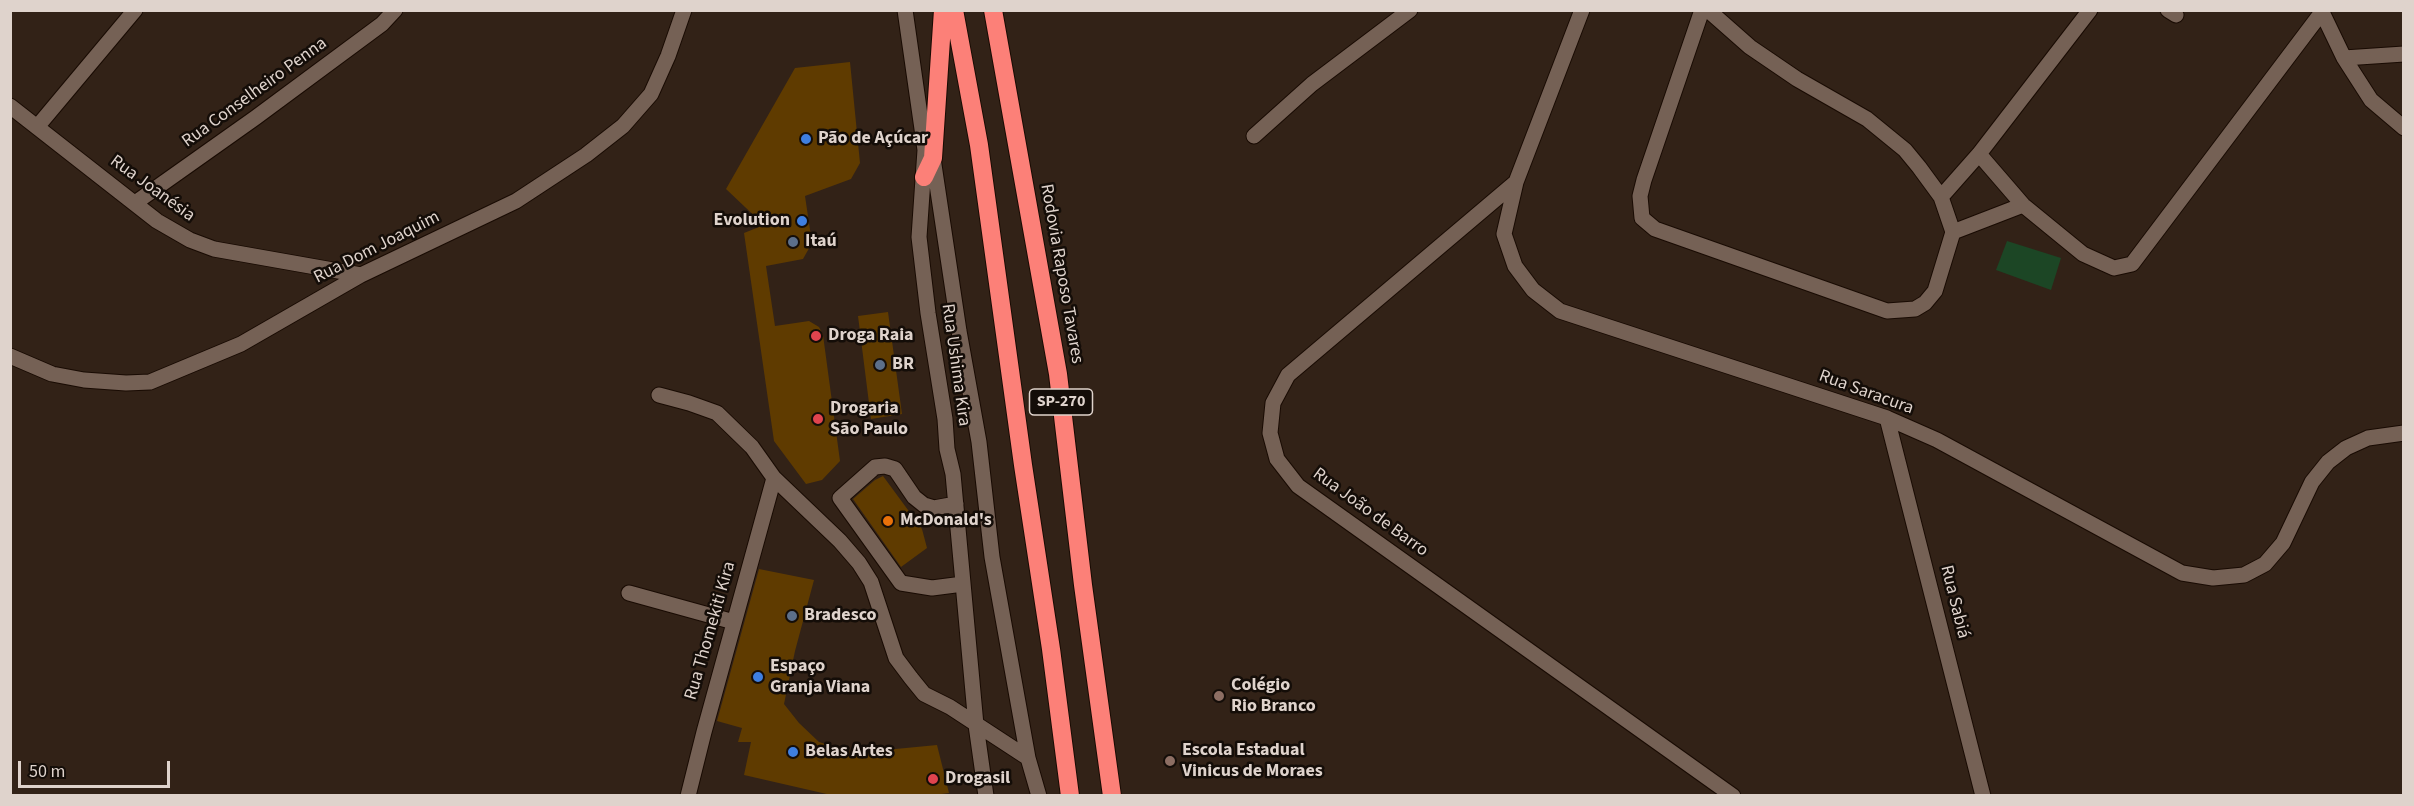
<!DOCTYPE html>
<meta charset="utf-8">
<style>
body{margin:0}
#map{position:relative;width:2414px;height:806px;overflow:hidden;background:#322217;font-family:"Source Sans 3",sans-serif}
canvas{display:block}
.frame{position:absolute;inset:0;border:12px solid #dfd3cc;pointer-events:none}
.scale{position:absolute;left:18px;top:761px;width:152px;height:27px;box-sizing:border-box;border:3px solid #dfd3cc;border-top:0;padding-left:8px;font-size:18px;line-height:21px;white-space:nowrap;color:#dfd3cc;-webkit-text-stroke:4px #140d08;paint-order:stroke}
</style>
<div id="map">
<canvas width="2414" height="806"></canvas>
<div class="frame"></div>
<div class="scale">50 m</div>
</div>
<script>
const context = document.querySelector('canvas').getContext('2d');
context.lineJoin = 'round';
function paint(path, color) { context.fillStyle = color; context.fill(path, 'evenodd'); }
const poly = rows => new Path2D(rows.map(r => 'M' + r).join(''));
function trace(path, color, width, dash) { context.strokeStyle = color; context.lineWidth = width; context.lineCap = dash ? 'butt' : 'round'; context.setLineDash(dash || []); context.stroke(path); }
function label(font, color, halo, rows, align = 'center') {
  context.font = font + ' "Source Sans 3",sans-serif'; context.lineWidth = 5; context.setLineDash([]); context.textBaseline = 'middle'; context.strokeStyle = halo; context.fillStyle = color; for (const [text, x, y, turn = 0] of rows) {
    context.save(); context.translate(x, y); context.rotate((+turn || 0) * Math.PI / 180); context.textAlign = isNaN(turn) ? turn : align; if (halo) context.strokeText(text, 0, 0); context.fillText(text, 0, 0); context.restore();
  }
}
paint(poly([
 [2007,241,2061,258,2051,290,1996,270]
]), '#1c4625');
paint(poly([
 [850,62,860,163,851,179,805,196,812,243,803,259,766,266,775,326,809,321,819,327,823,335,840,461,822,480,806,484,774,441,744,233,764,225,726,189,795,68],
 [888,312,902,414,871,419,858,316],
 [883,476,922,529,927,548,901,567,853,499,875,480],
 [759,569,814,580,795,651,784,704,799,723,819,742,854,753,937,745,949,793,934,795,831,795,744,775,751,742,738,742,742,728,717,721]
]), '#5f3b00');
const minor = poly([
 [905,10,925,150,919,237,928,313,945,419,947,449,953,474,976,725,986,796],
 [1582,10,1516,182,1504,234,1515,266,1533,290,1560,311,1887,418,1937,440,2182,573,2213,578,2244,575,2265,564,2283,543,2312,482,2328,462,2346,448,2368,438,2404,433],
 [1702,10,1644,180,1640,196,1642,218,1655,229,1887,311,1915,309,1925,303,1935,291,1953,232,1941,197,1919,167,1905,150,1867,119,1797,79,1750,47,1708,10],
 [2168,10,2176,15],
 [2321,10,2344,58,2371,100,2404,128],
 [2344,58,2404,54],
 [10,106,157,221,190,240,214,249,361,275],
 [37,127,135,10],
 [1254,136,1312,84,1410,10],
 [1979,154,2023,205,2083,254,2114,268,2132,264,2322,12],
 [933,158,959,331,979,442,992,557,1028,758],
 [1516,182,1288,375,1273,403,1270,433,1277,459,1298,486,1733,796],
 [1941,197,1979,154,2090,10],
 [135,203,255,118,382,24,395,10],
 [1953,232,2023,205],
 [10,356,52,374,84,380,126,383,150,382,241,344,361,275,516,201,586,155,623,126,651,94,668,56,684,10],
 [659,395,689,403,717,413,752,447,774,478,840,541,859,563,871,582,896,658,911,678,924,694,950,707,1028,758,1039,796],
 [1887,418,1983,796],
 [956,504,934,508,924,505,914,497,895,469,885,466,875,467,840,498,901,583,932,588,963,584],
 [629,593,734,622],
 [688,796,704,732,774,478]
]);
const highway = poly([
 [954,10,979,145,1023,465,1051,649,1070,796],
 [993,10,1058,374,1083,585,1112,796],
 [924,177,933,158,943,10]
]);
trace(minor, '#190b03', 17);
trace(highway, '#190b03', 20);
trace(minor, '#756155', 15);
trace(highway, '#fc8078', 18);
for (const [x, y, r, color] of [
 [806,139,6,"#3f7fe0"],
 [802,221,6,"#3f7fe0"],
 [793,242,6,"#5c6f8a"],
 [816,336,6,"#e0444e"],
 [880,365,6,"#5c6f8a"],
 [818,419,6,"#e0444e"],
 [888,521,6,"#e8710a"],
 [792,616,6,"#5c6f8a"],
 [758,677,6,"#3f7fe0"],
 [1219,696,6,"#8d6e63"],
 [793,752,6,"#3f7fe0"],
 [1170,761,6,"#8d6e63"],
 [933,779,6,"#e0444e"]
]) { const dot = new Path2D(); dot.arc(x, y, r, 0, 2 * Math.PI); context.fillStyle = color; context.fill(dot); trace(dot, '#140d08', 2); }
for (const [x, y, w] of [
 [1061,402,63]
]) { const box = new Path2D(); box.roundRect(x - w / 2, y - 13, w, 26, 4.5); context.fillStyle = '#140d08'; context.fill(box); trace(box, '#dfd3cc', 1.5); }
label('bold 16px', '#dfd3cc', null, [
 ["SP-270",1061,402]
]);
label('18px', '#dfd3cc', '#140d08', [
 ["Rua Conselheiro Penna",255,93,-36],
 ["Rua Joanésia",152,189,36],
 ["Rua Dom Joaquim",377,248,-27],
 ["Rodovia Raposo Tavares",1061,274,80],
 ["Rua Ushima Kira",955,365,82],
 ["Rua Saracura",1866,393,20],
 ["Rua João de Barro",1370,513,36],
 ["Rua Sabiá",1954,602,76],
 ["Rua Thomekiti Kira",711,631,-74]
]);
label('bold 18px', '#dfd3cc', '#140d08', [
 ["Pão de Açúcar",818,139],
 ["Evolution",790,221,"right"],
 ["Itaú",805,242],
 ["Droga Raia",828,336],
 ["BR",892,365],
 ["Drogaria",830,409],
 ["São Paulo",830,430],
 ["McDonald's",900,521],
 ["Bradesco",804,616],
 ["Espaço",770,667],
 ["Granja Viana",770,688],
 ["Colégio",1231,686],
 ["Rio Branco",1231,707],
 ["Escola Estadual",1182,751],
 ["Vinicus de Moraes",1182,772],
 ["Belas Artes",805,752],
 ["Drogasil",945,779]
], 'left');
</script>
